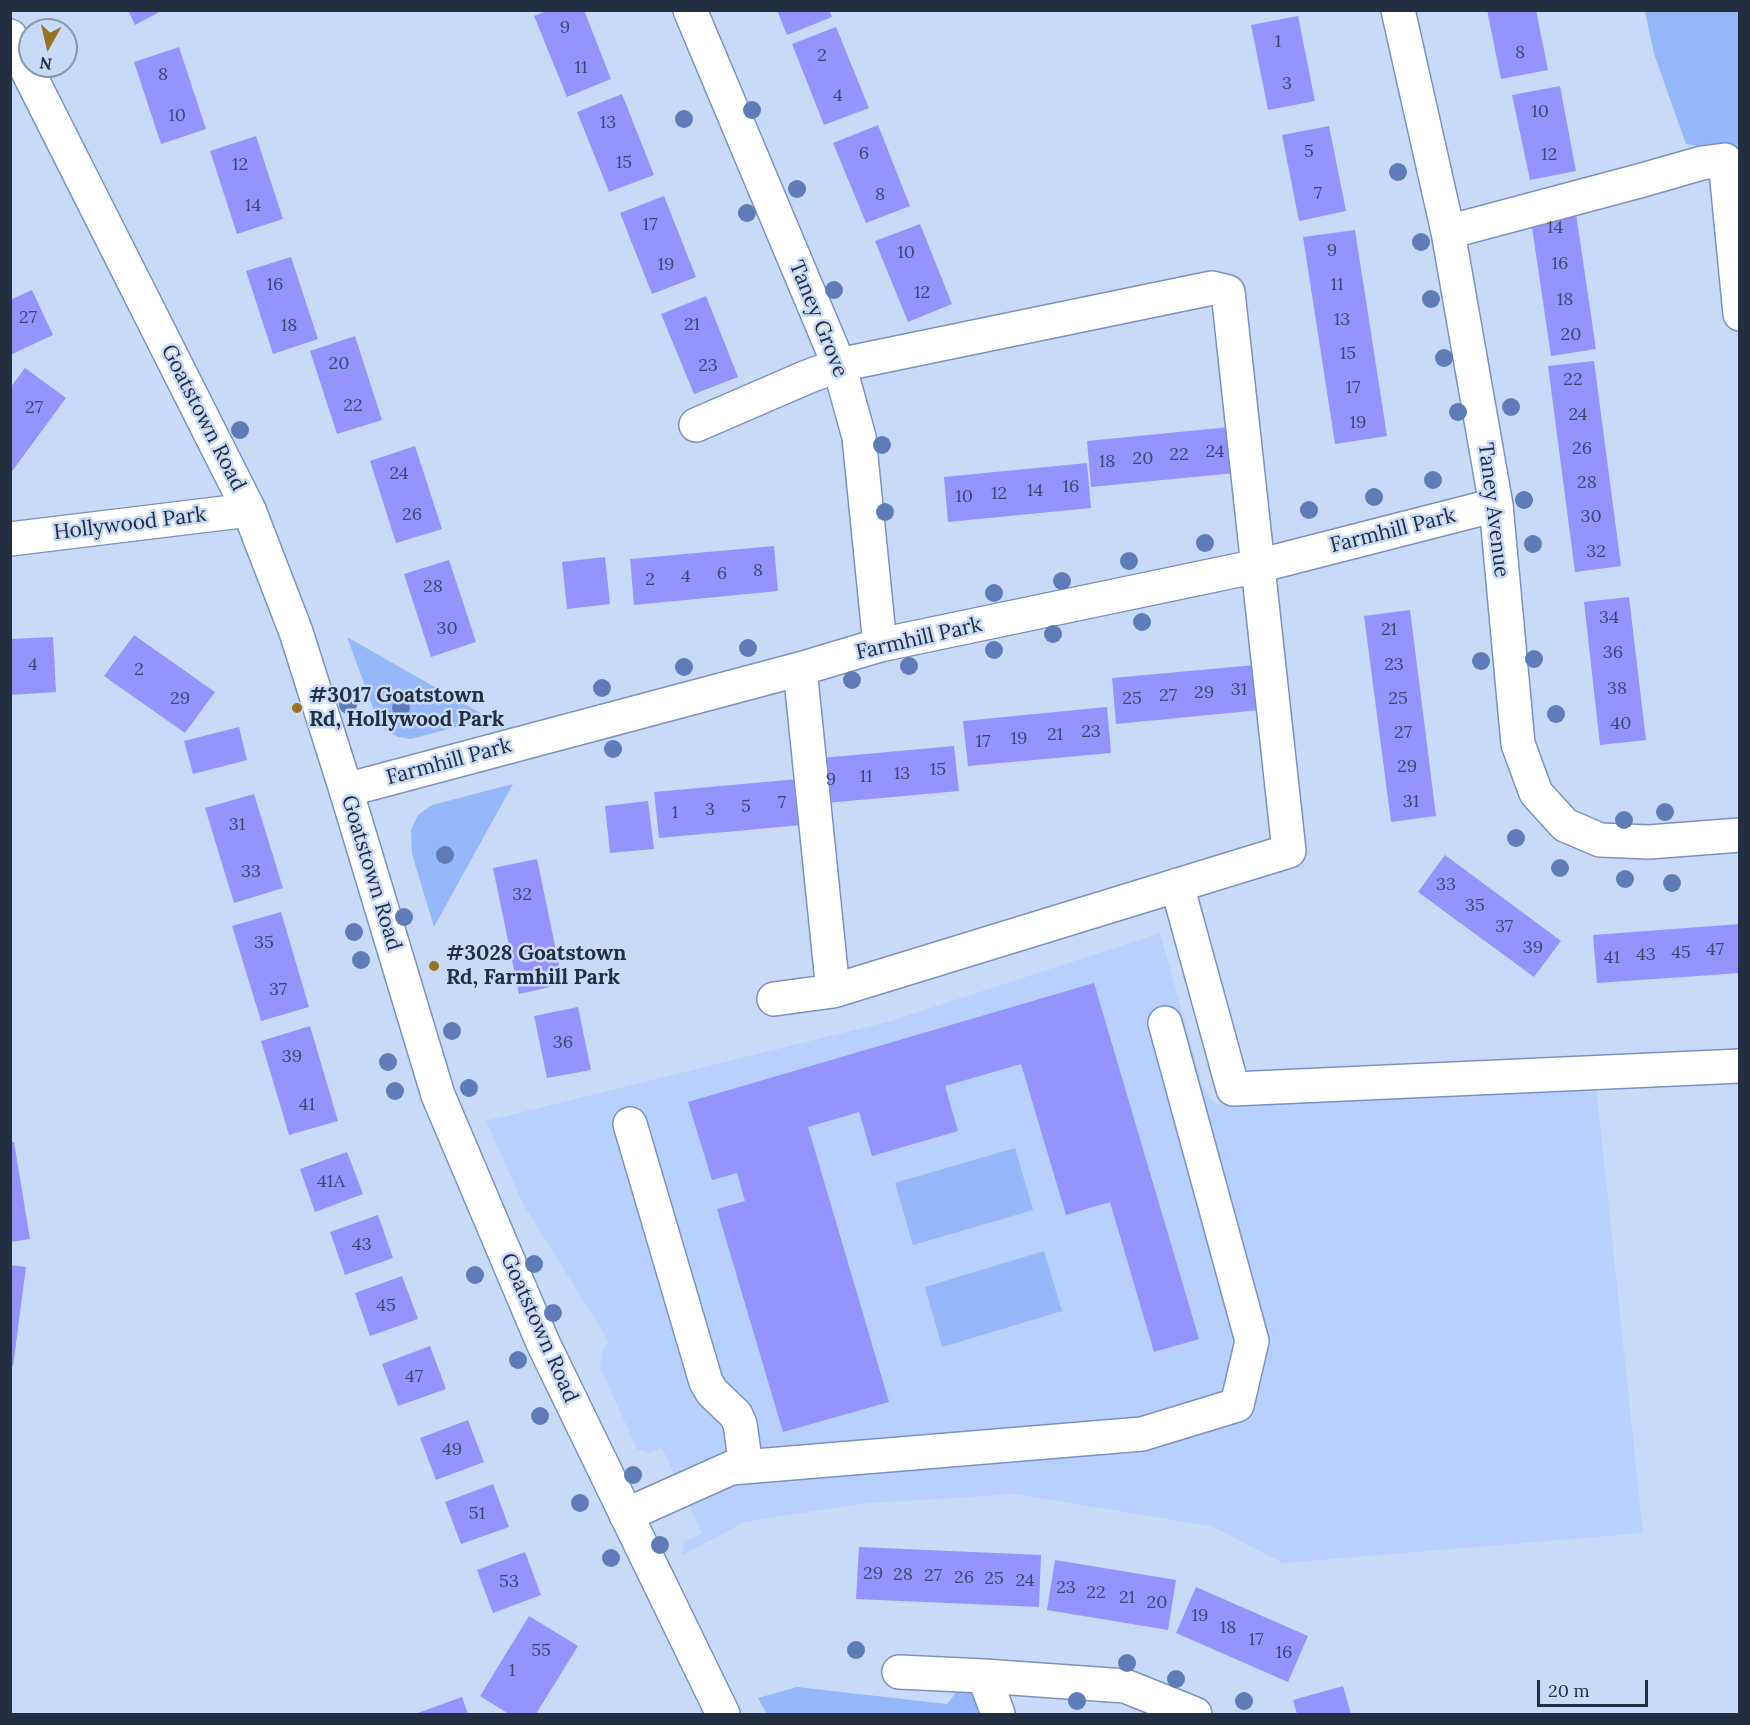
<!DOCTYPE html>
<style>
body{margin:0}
#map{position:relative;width:1750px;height:1725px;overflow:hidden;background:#c9daf8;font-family:Lora,serif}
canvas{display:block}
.frame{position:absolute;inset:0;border:12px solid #232e41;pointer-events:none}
.north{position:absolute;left:18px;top:18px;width:60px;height:60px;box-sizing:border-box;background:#c9daf8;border:2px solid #8795af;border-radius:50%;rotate:188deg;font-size:16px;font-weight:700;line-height:24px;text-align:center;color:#232e41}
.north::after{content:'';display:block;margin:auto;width:21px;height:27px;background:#99731e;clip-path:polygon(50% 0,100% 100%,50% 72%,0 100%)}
.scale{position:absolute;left:1537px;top:1680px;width:111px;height:27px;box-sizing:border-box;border:3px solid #232e41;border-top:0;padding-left:8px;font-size:18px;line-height:21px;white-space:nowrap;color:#232e41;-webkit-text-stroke:4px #c9daf8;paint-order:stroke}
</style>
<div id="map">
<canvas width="1750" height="1725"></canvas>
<div class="frame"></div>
<div class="north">N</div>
<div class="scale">20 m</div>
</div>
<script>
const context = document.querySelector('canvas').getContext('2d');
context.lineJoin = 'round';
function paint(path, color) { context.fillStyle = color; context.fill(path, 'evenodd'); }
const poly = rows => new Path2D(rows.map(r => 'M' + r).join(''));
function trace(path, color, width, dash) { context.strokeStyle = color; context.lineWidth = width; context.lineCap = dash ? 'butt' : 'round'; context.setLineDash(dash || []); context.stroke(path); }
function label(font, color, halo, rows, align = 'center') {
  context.font = font + ' Lora,serif'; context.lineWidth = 5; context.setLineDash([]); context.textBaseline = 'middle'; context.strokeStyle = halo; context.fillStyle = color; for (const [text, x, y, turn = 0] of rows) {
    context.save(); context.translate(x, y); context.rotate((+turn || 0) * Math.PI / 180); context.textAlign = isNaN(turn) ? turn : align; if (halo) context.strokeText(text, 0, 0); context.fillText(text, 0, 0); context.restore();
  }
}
paint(poly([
 [1160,933,1204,1090,1216,1104,1237,1106,1596,1085,1643,1533,1283,1563,1211,1526,1015,1494,858,1504,745,1522,682,1555,682,1548,685,1542,702,1533,662,1448,649,1453,637,1449,600,1367,603,1350,609,1342,522,1202,486,1121,891,1021]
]), '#b7d0fd');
paint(poly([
 [1645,11,1739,11,1739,203,1735,152,1686,144,1654,54],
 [347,637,489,718,411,739,398,737,380,727],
 [513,784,434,927,412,854,411,830,418,815,432,805],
 [1015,1148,1033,1210,913,1245,895,1183],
 [1044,1251,1062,1311,942,1347,925,1287],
 [797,1687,947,1704,959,1689,971,1690,979,1701,980,1714,767,1714,758,1698]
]), '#94b8fa');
paint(poly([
 [128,10,163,10,135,25],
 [549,10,584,10,611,79,567,97,534,16],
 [777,10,829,10,832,17,787,35],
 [1487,10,1536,10,1548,70,1501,79],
 [1298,16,1315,101,1268,110,1251,25],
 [836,27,869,108,824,125,792,44],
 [179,47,206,129,161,144,134,62],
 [1560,86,1576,171,1530,180,1512,95],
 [622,94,654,175,609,192,577,112],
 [878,125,910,206,866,223,833,143],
 [1329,126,1346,211,1299,221,1282,135],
 [256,136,283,219,237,234,210,151],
 [664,196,696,277,652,294,620,213],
 [1575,207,1596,349,1551,356,1530,214],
 [920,224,952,304,908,322,875,241],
 [1355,230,1387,436,1335,444,1303,237],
 [291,257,318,339,273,354,246,271],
 [32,290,53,335,10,355,10,300],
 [706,296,738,377,694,394,661,314],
 [355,336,382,420,337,434,310,351],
 [1594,361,1621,566,1575,572,1548,366],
 [25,368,66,398,10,474,10,388],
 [1230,427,1235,473,1091,487,1087,441],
 [415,446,442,529,396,543,370,461],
 [1087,463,1091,508,948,522,944,477],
 [774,546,778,591,634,605,630,559],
 [605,557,610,604,567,609,562,562],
 [449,560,476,642,431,657,404,574],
 [1629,597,1646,740,1600,745,1584,602],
 [1410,610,1436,816,1391,822,1364,616],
 [134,635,215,692,185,733,104,676],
 [53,637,56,692,10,695,10,639],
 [1255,665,1260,710,1116,724,1112,678],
 [1107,707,1111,753,968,766,963,721],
 [239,727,247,760,193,774,184,741],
 [954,746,959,791,815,804,810,759],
 [798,779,802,825,659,838,654,792],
 [254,794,283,888,234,903,205,808],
 [648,801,654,849,610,853,605,806],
 [1445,855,1561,941,1534,977,1418,892],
 [537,859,563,984,519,994,493,868],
 [281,912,309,1007,261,1021,232,926],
 [1740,924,1740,973,1597,983,1593,935],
 [1094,983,1199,1339,1154,1352,1110,1202,1066,1215,1021,1064,945,1086,958,1131,872,1156,859,1112,808,1127,889,1402,783,1432,717,1209,745,1201,737,1173,712,1180,688,1102],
 [578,1007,591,1070,547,1078,534,1016],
 [310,1026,338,1121,289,1135,261,1041],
 [10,1142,14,1142,30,1239,10,1242],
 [347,1152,363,1194,315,1212,300,1169],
 [378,1215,393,1258,345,1275,330,1232],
 [10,1265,26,1267,13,1366,10,1365],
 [402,1276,418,1319,370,1336,355,1293],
 [430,1346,446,1389,398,1406,382,1364],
 [468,1420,484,1462,436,1480,420,1438],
 [493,1484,509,1527,461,1544,445,1502],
 [859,1547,1041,1555,1039,1607,856,1599],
 [525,1552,541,1595,493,1613,477,1570],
 [1055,1560,1176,1580,1168,1630,1047,1610],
 [1196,1587,1308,1636,1288,1682,1176,1633],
 [529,1616,578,1646,536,1714,509,1714,480,1696],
 [1343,1686,1351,1714,1297,1714,1293,1700],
 [462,1697,468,1714,415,1714]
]), '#9594ff');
const minor = poly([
 [690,10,839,365,859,437,880,645],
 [1398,10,1448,232,1496,505,1518,744,1536,793,1565,825,1600,840,1649,842,1740,835],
 [1448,232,1639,181,1702,163,1725,160,1740,314],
 [696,425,807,377,839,365,1212,288,1228,292,1289,851,833,991,774,999],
 [10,539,249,510],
 [800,669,833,991],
 [346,790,800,669,880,645,1258,566,1496,505],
 [1177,885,1233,1089,1740,1066],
 [630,1124,706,1382,712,1392,736,1415,740,1424,746,1466],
 [626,1515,731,1468,1142,1434,1237,1405,1252,1341,1165,1023],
 [899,1672,984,1676,1125,1686,1195,1714],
 [984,1676,998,1714]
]);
const major = poly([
 [10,36,249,510,296,632,346,790,438,1095,543,1343,723,1714]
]);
trace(minor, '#7992c1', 36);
trace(major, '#7992c1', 36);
trace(minor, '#fff', 33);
trace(major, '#fff', 33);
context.fillStyle = '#5e7cb7';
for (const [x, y] of [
 [752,110],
 [684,119],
 [1398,172],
 [797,189],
 [747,213],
 [1421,242],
 [834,290],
 [1431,299],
 [1444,358],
 [1511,407],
 [1458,412],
 [240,430],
 [882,445],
 [1433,480],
 [1374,497],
 [1524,500],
 [1309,510],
 [885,512],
 [1205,543],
 [1533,544],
 [1129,561],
 [1062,581],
 [994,593],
 [1142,622],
 [1053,634],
 [748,648],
 [994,650],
 [1534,659],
 [1481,661],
 [909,666],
 [684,667],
 [852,680],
 [602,688],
 [348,705],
 [401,708],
 [1556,714],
 [613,749],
 [1665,812],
 [1624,820],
 [1516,838],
 [445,855],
 [1560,868],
 [1625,879],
 [1672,883],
 [404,917],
 [354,932],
 [361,960],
 [452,1031],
 [388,1062],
 [469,1088],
 [395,1091],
 [534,1264],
 [475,1275],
 [553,1313],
 [518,1360],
 [540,1416],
 [633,1475],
 [580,1503],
 [660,1545],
 [611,1558],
 [856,1650],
 [1127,1663],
 [1176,1679],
 [1077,1701],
 [1244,1701]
]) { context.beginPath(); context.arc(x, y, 9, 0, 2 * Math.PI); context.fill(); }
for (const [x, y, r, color] of [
 [297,708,6,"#99731e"],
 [434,966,6,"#99731e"]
]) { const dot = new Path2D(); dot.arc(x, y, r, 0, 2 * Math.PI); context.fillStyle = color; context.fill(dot); trace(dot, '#c9daf8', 2); }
label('18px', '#404870', null, [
 ["9",565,28],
 ["1",1278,42],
 ["8",1520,53],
 ["2",822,56],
 ["11",581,68],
 ["8",163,75],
 ["3",1287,84],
 ["4",838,96],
 ["10",1540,112],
 ["10",177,116],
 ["13",608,123],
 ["5",1309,152],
 ["6",864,154],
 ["12",1549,155],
 ["15",624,163],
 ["12",240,165],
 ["7",1318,194],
 ["8",880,195],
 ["14",253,206],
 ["17",650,225],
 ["14",1555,228],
 ["9",1332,251],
 ["10",906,253],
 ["16",1560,264],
 ["19",666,265],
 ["16",275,285],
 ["11",1337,285],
 ["12",922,293],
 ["18",1565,300],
 ["27",28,318],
 ["13",1342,320],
 ["21",692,325],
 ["18",289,326],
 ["20",1571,335],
 ["15",1348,354],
 ["20",339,364],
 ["23",708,366],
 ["22",1573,380],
 ["17",1353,388],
 ["22",353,406],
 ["27",34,408],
 ["24",1578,415],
 ["19",1358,423],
 ["26",1582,449],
 ["24",1215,452],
 ["22",1179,455],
 ["20",1143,459],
 ["18",1107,462],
 ["24",399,474],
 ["28",1587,483],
 ["16",1071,487],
 ["14",1035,491],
 ["12",999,494],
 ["10",964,497],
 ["26",412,515],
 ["30",1591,517],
 ["32",1596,552],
 ["8",758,571],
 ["6",722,574],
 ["4",686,577],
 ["2",650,580],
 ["28",433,587],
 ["34",1609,618],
 ["30",447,629],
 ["21",1389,630],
 ["36",1613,653],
 ["4",33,665],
 ["23",1394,665],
 ["2",139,670],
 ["38",1617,689],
 ["31",1239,690],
 ["29",1204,693],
 ["27",1168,696],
 ["29",180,699],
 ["25",1132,699],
 ["25",1398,699],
 ["40",1621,724],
 ["23",1091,732],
 ["27",1403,733],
 ["21",1055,735],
 ["19",1019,739],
 ["17",983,742],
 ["29",1407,767],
 ["15",938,770],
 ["13",902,774],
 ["11",866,777],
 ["9",831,780],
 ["31",1411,802],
 ["7",782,803],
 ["5",746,807],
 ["3",710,810],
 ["1",675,813],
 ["31",237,825],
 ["33",251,872],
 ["33",1446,885],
 ["32",522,895],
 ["35",1475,906],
 ["37",1504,927],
 ["35",264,943],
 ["39",1533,948],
 ["47",1715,950],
 ["45",1681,953],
 ["43",1646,955],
 ["41",1612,958],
 ["37",278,990],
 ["36",563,1043],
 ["39",292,1057],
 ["41",307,1105],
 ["41A",331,1182],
 ["43",362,1245],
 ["45",386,1306],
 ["47",414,1377],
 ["49",452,1450],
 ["51",477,1514],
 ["29",873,1574],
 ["28",903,1575],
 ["27",933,1576],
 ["26",964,1578],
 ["25",994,1579],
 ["24",1025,1581],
 ["53",509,1582],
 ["23",1066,1588],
 ["22",1096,1593],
 ["21",1127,1598],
 ["20",1157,1603],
 ["19",1200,1616],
 ["18",1228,1628],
 ["17",1256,1640],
 ["55",541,1651],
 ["16",1284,1653],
 ["1",512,1671]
]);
label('21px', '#232e41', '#c9daf8', [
 ["Taney Grove",818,319,68],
 ["Goatstown Road",203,418,63],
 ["Taney Avenue",1493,510,83],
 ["Hollywood Park",130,524,-7],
 ["Farmhill Park",1393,531,-14],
 ["Farmhill Park",919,639,-13],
 ["Farmhill Park",449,762,-15],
 ["Goatstown Road",371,873,73],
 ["Goatstown Road",539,1328,66]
]);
label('bold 21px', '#232e41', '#c9daf8', [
 ["#3017 Goatstown",309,696],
 ["Rd, Hollywood Park",309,720],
 ["#3028 Goatstown",446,954],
 ["Rd, Farmhill Park",446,978]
], 'left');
</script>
